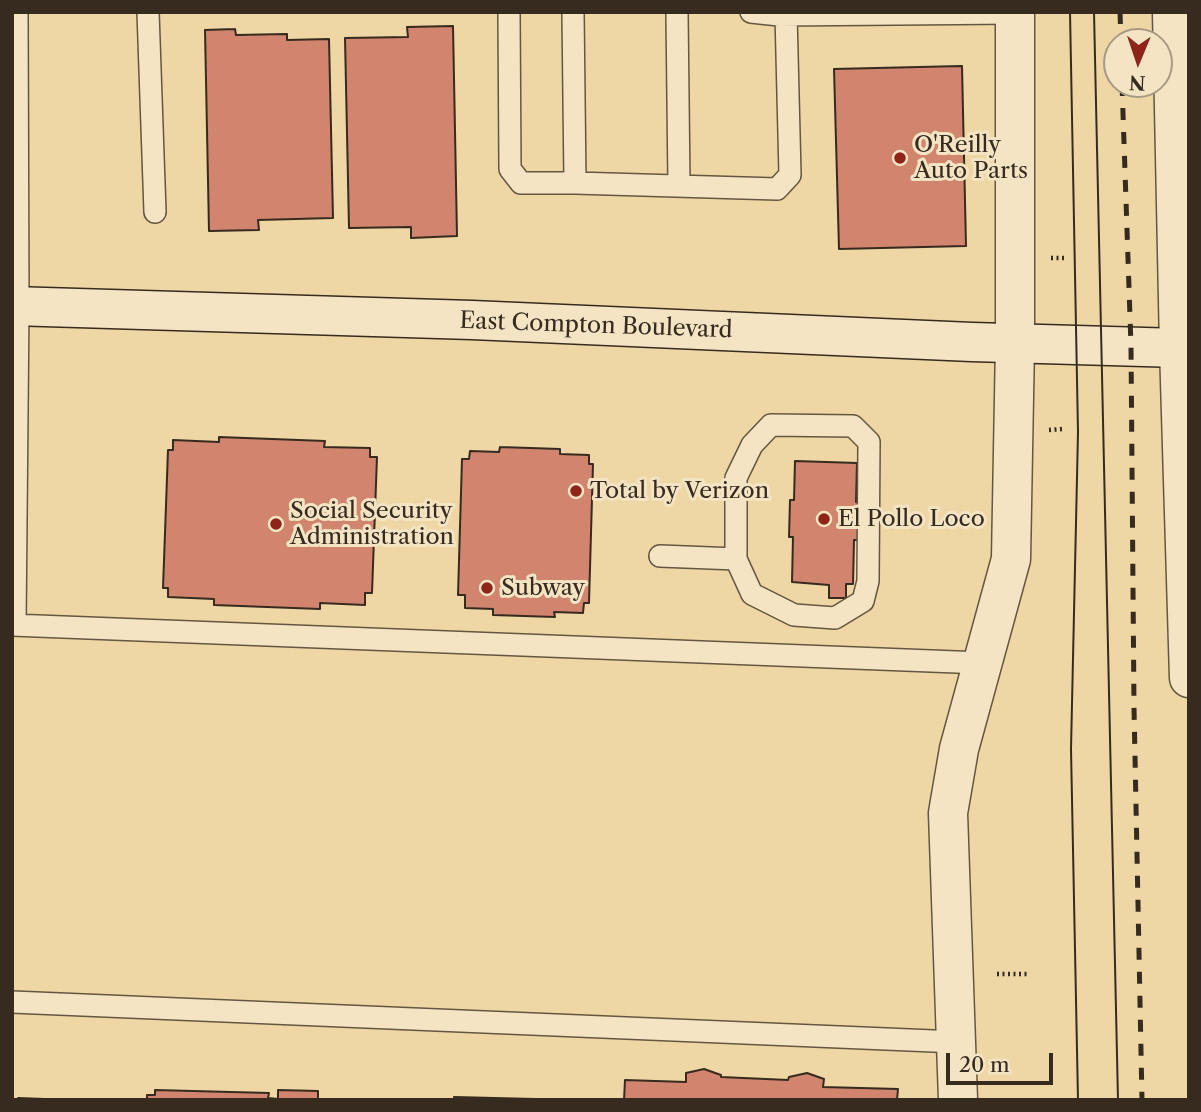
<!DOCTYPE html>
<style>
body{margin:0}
#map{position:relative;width:1201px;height:1112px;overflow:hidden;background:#eed6a5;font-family:"Libre Caslon Text",serif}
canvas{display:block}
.frame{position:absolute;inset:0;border:14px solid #372b1f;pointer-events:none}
.north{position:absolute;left:1103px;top:28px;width:70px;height:70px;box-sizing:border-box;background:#f4e4c4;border:2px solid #a89a82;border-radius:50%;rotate:182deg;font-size:19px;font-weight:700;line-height:28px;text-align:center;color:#372b1f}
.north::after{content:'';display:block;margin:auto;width:24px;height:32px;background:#8f2418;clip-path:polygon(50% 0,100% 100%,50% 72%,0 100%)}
.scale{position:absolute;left:946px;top:1053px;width:107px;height:32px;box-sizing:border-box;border:4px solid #372b1f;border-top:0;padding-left:9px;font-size:21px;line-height:24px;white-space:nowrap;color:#372b1f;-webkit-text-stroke:5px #f4e4c4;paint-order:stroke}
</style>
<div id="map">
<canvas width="1201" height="1112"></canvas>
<div class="frame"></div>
<div class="north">N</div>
<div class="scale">20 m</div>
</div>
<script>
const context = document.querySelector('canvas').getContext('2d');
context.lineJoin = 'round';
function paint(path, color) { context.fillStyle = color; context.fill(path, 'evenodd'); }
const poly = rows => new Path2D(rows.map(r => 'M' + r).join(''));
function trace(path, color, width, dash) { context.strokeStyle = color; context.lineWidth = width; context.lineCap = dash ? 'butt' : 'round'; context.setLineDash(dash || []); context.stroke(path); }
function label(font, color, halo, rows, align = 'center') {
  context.font = font + ' "Libre Caslon Text",serif'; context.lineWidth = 6; context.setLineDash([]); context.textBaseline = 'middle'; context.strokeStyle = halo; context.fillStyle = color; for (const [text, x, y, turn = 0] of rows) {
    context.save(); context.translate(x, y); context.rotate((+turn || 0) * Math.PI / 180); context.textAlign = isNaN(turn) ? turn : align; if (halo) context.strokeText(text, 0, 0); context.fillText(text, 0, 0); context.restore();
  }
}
const building = poly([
 [453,26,457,236,411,238,411,227,349,228,345,38,408,37,407,27,453,26],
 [235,29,236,35,287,34,287,40,329,39,333,218,258,220,259,230,209,231,205,30,235,29],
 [962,66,966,246,839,249,834,69,962,66],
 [219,437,325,441,324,447,370,448,370,457,377,457,372,593,365,593,365,605,320,603,320,609,214,605,214,599,168,597,168,588,163,588,168,450,173,450,173,440,219,442,219,437],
 [500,447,560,449,560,454,589,455,589,464,593,464,589,603,584,603,583,613,554,612,555,617,493,615,493,609,465,608,465,595,458,595,462,459,469,459,470,451,499,452,500,447],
 [795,461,857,463,856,502,859,502,858,540,854,540,853,584,846,584,846,598,829,598,829,585,792,582,793,537,789,537,790,500,794,500,795,461],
 [704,1069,721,1075,721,1077,788,1080,789,1077,807,1073,824,1079,823,1087,898,1089,897,1100,624,1100,625,1080,686,1082,686,1073,704,1069],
 [155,1090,269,1093,268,1098,278,1099,278,1090,318,1091,318,1100,147,1100,147,1095,155,1095,155,1090],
 [454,1097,535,1099,454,1100,454,1097],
 [18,1098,72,1100,18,1100,18,1098]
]);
paint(building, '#d1846e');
trace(building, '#372b1f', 2);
const service = poly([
 [148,12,155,212],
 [509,12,510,169,521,183,575,183],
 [573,12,575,183,777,189,790,175,786,14],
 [677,12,679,186],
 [751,12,779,15,1015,13],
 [660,556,736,559,752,594,794,615,835,618,863,601,868,581,869,442,853,426,771,425,752,445,736,478,736,559],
 [12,625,982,663],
 [15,625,18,306,17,12],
 [12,1002,957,1042]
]);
const minor = poly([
 [1179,348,1189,678],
 [958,1100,948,813,959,749,1011,559,1015,343]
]);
const tertiary = poly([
 [1172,12,1179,348],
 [1015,343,1015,12]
]);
const secondary = poly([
 [12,306,472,320,972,342,1179,348,1189,343]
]);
trace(service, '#655640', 24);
trace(minor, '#655640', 41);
trace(tertiary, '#655640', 41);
trace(secondary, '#372b1f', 41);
trace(poly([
 [1051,258,1066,258],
 [1049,430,1063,429],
 [997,974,1029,974]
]), '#372b1f', 4.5, [2, 3.5]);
trace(service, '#f4e4c4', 21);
trace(minor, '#f4e4c4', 38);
trace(tertiary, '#f4e4c4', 38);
trace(secondary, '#f4e4c4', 38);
trace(poly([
 [1070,12,1078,432,1071,749,1078,1100],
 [1094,12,1118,1100]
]), '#372b1f', 2);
trace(poly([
 [1120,12,1121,42],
 [1122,84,1131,346,1134,707,1142,1100]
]), '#372b1f', 5, [12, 12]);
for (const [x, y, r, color] of [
 [900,158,7,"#8f2418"],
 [576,491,7,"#8f2418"],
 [824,519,7,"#8f2418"],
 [276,524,7,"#8f2418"],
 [487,588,7,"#8f2418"]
]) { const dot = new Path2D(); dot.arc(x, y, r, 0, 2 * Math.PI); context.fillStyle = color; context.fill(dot); trace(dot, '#f4e4c4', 2.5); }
label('23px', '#372b1f', '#f4e4c4', [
 ["O'Reilly",914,145],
 ["Auto Parts",914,171],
 ["Total by Verizon",590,491],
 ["Social Security",290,511],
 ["Administration",290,537],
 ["El Pollo Loco",838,519],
 ["Subway",501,588]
], 'left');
label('23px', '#372b1f', '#f4e4c4', [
 ["East Compton Boulevard",596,326,2]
]);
</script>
